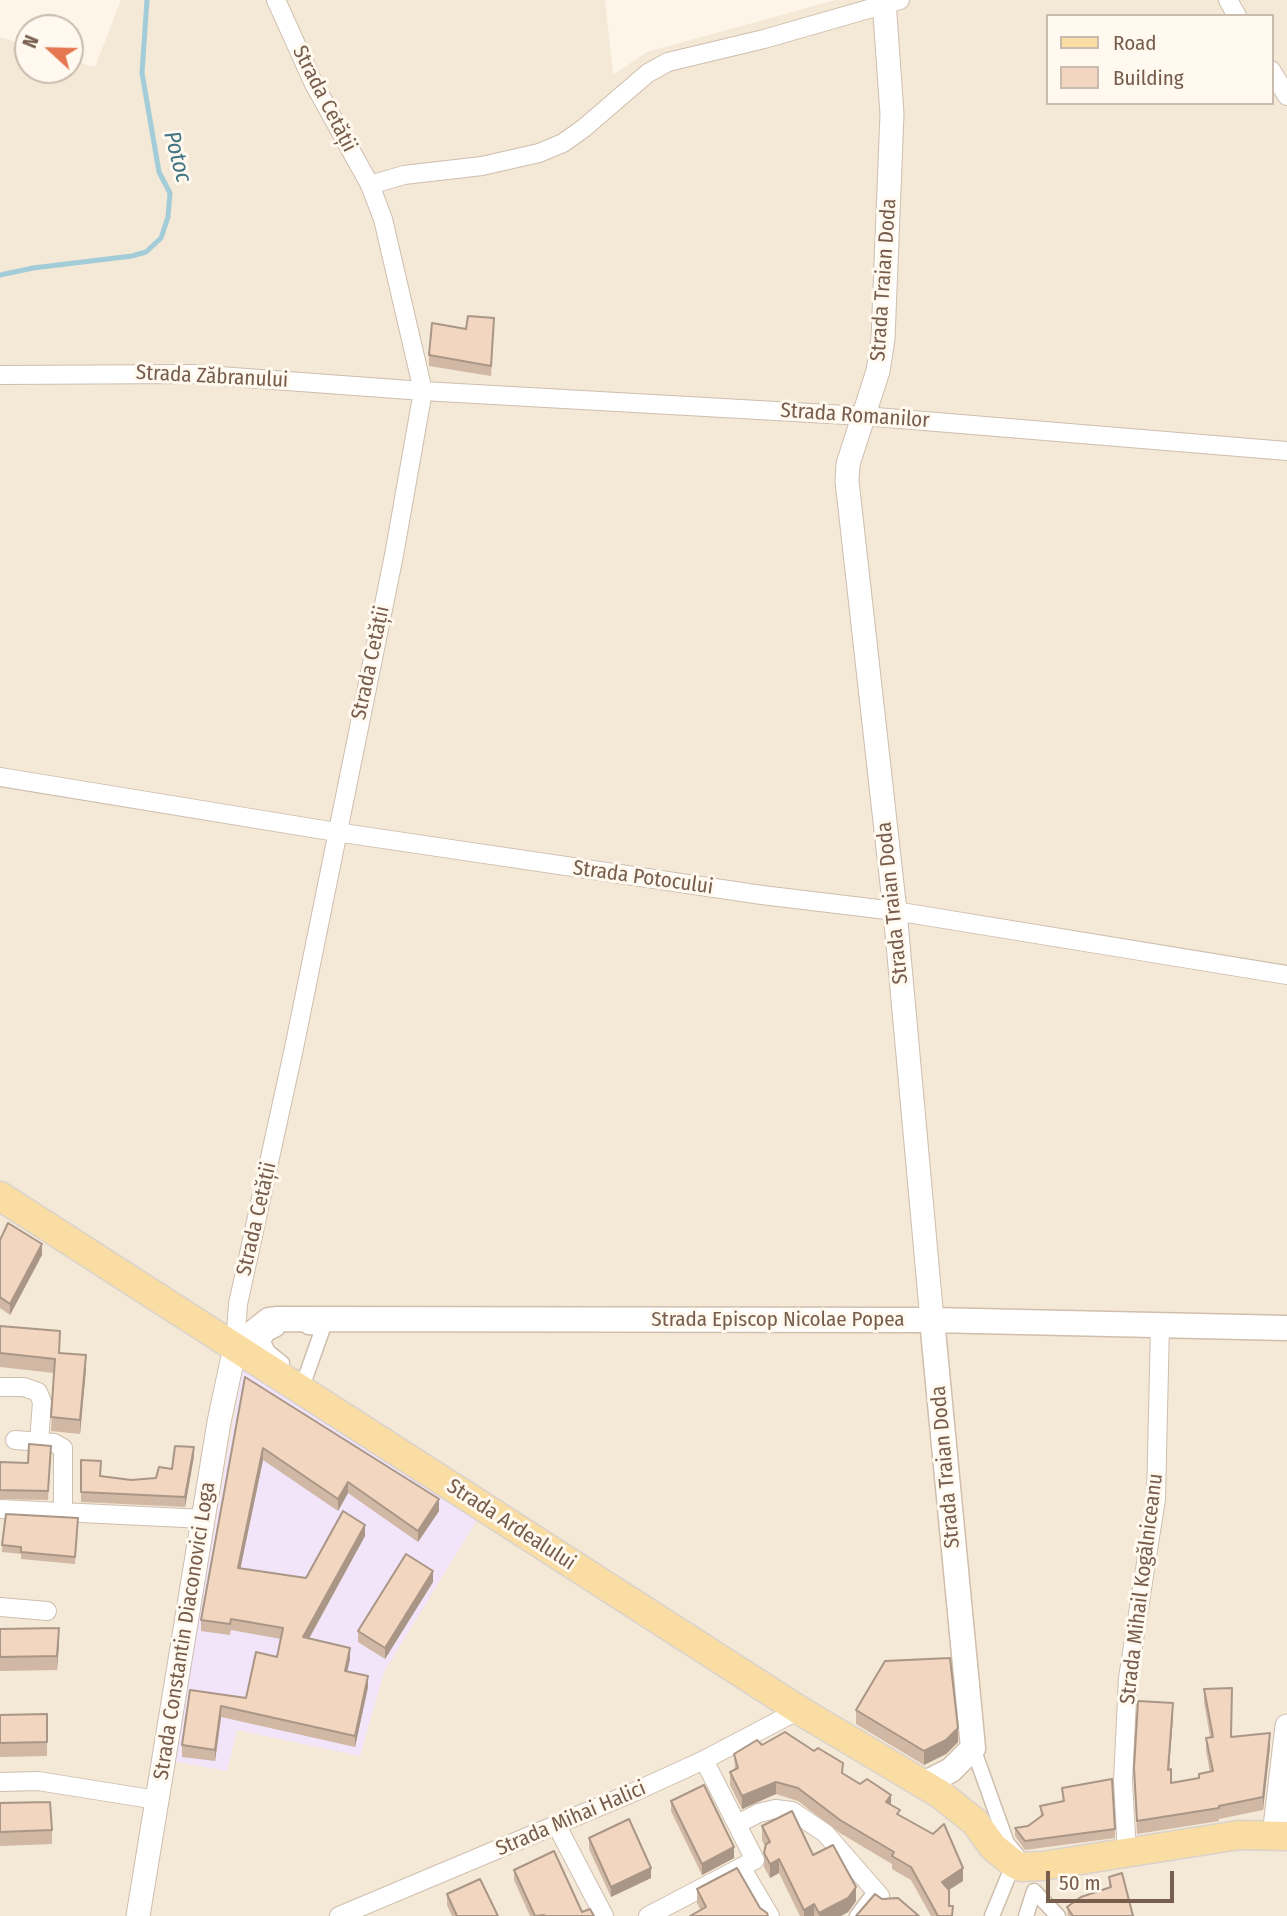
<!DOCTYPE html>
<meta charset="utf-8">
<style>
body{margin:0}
#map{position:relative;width:1287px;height:1916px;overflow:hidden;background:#fcf5e8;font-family:"Fira Sans Condensed",sans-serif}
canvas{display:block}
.legend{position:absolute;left:1046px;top:14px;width:228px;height:91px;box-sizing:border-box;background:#fff9ef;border:2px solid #c9bbae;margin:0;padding:9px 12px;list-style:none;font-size:21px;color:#775d4c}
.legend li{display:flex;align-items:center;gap:14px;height:35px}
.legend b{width:35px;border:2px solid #c9bbae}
.north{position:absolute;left:14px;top:14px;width:70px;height:70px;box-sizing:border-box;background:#fff9ef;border:2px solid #c9bbae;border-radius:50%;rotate:292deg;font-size:19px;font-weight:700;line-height:28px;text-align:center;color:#775d4c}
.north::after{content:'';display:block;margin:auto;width:24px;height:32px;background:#e4774f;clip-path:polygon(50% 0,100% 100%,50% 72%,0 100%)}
.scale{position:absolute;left:1046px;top:1871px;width:128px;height:32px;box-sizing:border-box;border:4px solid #775d4c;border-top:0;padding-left:9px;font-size:21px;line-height:24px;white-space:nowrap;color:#775d4c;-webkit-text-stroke:5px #fff9ef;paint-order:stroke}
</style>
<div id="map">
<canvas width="1287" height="1916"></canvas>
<ul class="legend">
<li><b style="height:9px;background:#fadda2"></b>Road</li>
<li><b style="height:19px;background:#f2d6c0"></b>Building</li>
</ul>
<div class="north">N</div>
<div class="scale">50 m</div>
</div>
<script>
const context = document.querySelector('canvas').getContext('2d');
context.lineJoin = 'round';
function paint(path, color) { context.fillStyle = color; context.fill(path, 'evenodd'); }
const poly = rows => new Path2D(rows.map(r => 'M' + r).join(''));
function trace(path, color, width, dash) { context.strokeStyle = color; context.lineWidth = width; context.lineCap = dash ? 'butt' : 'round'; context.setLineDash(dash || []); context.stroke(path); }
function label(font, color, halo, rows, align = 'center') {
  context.font = font + ' "Fira Sans Condensed",sans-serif'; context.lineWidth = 6; context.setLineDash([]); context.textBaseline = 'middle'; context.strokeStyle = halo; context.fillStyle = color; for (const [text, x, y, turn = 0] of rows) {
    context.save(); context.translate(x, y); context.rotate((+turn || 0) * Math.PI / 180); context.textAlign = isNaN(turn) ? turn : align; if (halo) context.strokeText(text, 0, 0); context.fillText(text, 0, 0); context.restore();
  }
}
paint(poly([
 [121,0,605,0,613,75,647,52,836,0,1287,0,1287,1916,0,1916,0,37,28,46,28,70,70,70,70,60,95,67],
 [1047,16,1271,16,1271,103,1047,103]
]), '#f4e8d6');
paint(poly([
 [243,1368,477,1520,384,1672,360,1756,237,1730,227,1771,173,1761]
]), '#f2e5f9');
trace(poly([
 [0,275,33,268,132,256,146,252,161,238,168,217,170,193,159,172,142,73,147,0]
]), '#a2cdd8', 5);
const pedestrian = poly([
 [277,1329,267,1334,263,1342,268,1352,282,1363],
 [301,1390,323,1328,308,1327],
 [973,1748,1007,1843,1017,1855,992,1916],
 [857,1916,876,1891],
 [1026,1916,1034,1891,1058,1916]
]);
const minor = poly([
 [1228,0,1237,16],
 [1271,70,1287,96],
 [370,185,404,175,482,166,539,153,563,143,584,128,648,73,668,62,764,39,900,0],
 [0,375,192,374,423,391,864,416,1287,451],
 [0,777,336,832,762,895,895,911,1287,975],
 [235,1347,238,1304,294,1048,394,555,423,391,383,219,370,185,314,84,276,0],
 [0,1387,24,1387,38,1392,42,1402,39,1442],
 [15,1440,54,1443,63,1448,63,1511],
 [0,1509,204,1519],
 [0,1607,47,1611],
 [0,1782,38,1781,157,1800],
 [737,1824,759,1813,775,1809,792,1811,825,1833,880,1896],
 [557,1826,604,1916],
 [1127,1854,1123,1781,1128,1678,1156,1499,1160,1325],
 [741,1867,770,1916],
 [339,1916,634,1792,704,1760,799,1710],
 [648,1916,755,1860,704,1760]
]);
const tertiary = poly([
 [884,0,892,114,883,339,878,371,848,464,847,481,895,911,932,1320],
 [1274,1835,1287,1726],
 [138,1916,219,1422,235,1347]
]);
const secondary = poly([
 [235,1347,269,1320,278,1319,932,1320,1287,1328],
 [924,1784,951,1770,973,1748,932,1320]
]);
const primary = poly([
 [0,1196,799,1710,940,1794,975,1822,993,1847,1013,1863,1021,1867,1042,1866,1239,1835,1287,1836]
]);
trace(pedestrian, '#cebeae', 17);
trace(minor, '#cebeae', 20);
trace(tertiary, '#cebeae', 25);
trace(secondary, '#d1beab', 27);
trace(primary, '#d9d2cd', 31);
trace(pedestrian, '#fff', 14);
trace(minor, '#fff', 18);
trace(tertiary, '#fff', 23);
trace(secondary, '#fff', 24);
trace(primary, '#fadda2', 28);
paint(poly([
 [466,329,494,329,491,376,429,366,429,355],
 [0,1240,42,1255,10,1315,0,1308],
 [0,1326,60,1345,60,1353,86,1369,80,1434,51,1431,54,1373,0,1367],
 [245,1377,439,1511,418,1542,348,1493,338,1511,263,1460,240,1569,306,1578,365,1536,309,1639,350,1659,347,1671,368,1687,355,1747,221,1717,215,1761,182,1757,182,1745,190,1690,246,1698,277,1657,281,1639,231,1630,230,1635,201,1631,201,1620],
 [51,1454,48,1500,0,1499,0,1462,28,1463],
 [194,1456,185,1507,81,1502,81,1460,100,1476,131,1480,156,1478],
 [78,1525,75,1564,21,1559,21,1554,2,1552,2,1545],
 [433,1582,385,1659,358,1642,358,1631],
 [0,1629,59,1642,57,1670,0,1671],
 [1204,1689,1231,1737,1270,1746,1263,1810,1219,1819,1219,1821,1137,1834,1134,1768,1173,1716,1169,1770,1171,1783,1199,1779,1199,1774,1210,1772,1206,1751,1206,1738,1210,1737,1204,1702],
 [856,1710,958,1742,946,1754,924,1765,856,1724],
 [47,1714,47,1756,0,1757,0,1715],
 [762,1745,843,1774,891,1805,900,1816,963,1881,949,1890,949,1906,953,1916,931,1916,911,1880,892,1869,892,1864,840,1833,798,1801,776,1794,742,1809,730,1785,730,1772,735,1770,734,1754],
 [1062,1788,1115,1829,1115,1838,1025,1850,1015,1836,1015,1828,1028,1826,1041,1817,1040,1806,1063,1802],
 [671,1801,734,1858,702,1875,671,1811],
 [0,1803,52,1830,52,1844,0,1846],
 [762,1826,813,1855,856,1901,848,1912,841,1916,800,1916,779,1873,770,1878,764,1867,764,1853,765,1846,762,1840],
 [589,1838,651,1878,611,1897,589,1849],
 [514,1870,582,1912,594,1916,530,1916,514,1880],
 [1109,1877,1133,1916,1068,1916,1067,1907,1109,1887],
 [697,1889,760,1908,701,1911,697,1903],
 [447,1894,498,1916,452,1916,447,1905]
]), '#d0b8a5');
paint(poly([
 [42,1244,42,1255,10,1315,10,1304],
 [86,1355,86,1369,80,1434,80,1420],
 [194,1447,194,1456,185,1507,185,1497],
 [263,1448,263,1460,238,1580,238,1568],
 [348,1482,348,1493,338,1511,338,1499],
 [439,1499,439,1511,418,1542,418,1531],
 [365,1525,365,1536,303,1649,303,1637],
 [433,1571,433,1582,385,1659,385,1648],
 [59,1628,59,1642,57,1670,57,1656],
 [350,1648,350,1659,345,1682,345,1671],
 [368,1676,368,1687,355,1747,355,1736],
 [1173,1703,1173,1716,1168,1783,1168,1770],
 [221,1706,221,1717,215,1761,215,1750],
 [958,1728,958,1742,946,1754,924,1765,924,1751],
 [1270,1733,1270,1746,1263,1810,1263,1797],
 [776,1782,776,1794,742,1809,742,1796],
 [891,1795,891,1808,886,1802],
 [734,1847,734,1858,702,1875,702,1864],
 [779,1859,779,1873,770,1878,770,1864],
 [651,1868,651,1878,611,1897,611,1887],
 [963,1868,963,1881,942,1894,942,1882],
 [856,1887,856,1901,848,1912,841,1916,819,1916,819,1913],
 [814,1904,814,1916,804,1916,804,1910]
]), '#a99686');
const building = poly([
 [468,316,494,318,491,366,429,355,432,323,466,329,468,316],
 [8,1223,42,1244,10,1304,0,1297,0,1240,8,1223],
 [0,1326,60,1331,59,1353,86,1355,80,1420,51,1417,55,1359,0,1353,0,1326],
 [245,1377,439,1499,418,1531,348,1482,338,1499,263,1448,238,1568,306,1578,343,1511,365,1525,303,1637,350,1648,345,1671,368,1676,355,1736,221,1706,215,1750,182,1745,190,1690,246,1698,256,1652,277,1657,283,1628,231,1619,230,1624,201,1620,245,1377],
 [29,1444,51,1446,48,1491,0,1490,0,1462,28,1463,29,1444],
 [175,1446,194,1447,185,1497,81,1492,81,1460,101,1461,100,1476,131,1480,156,1478,159,1467,172,1469,175,1446],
 [6,1514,78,1518,75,1557,21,1552,21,1547,2,1545,6,1514],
 [406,1554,433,1571,385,1648,358,1631,406,1554],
 [59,1628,57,1656,0,1657,0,1629,59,1628],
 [950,1658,958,1728,946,1740,924,1751,856,1710,885,1661,950,1658],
 [1232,1688,1231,1737,1270,1733,1263,1797,1219,1806,1219,1808,1137,1821,1134,1768,1138,1701,1173,1703,1168,1770,1171,1769,1171,1783,1199,1778,1199,1774,1213,1771,1206,1738,1213,1737,1204,1689,1232,1688],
 [47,1714,47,1742,0,1743,0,1715,47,1714],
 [785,1732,814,1751,818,1748,843,1763,842,1773,860,1784,867,1779,891,1795,886,1802,900,1810,897,1814,933,1834,944,1824,963,1868,942,1882,949,1890,949,1906,953,1906,952,1916,938,1916,911,1867,892,1856,894,1852,840,1820,798,1788,776,1782,742,1796,730,1772,738,1768,734,1754,757,1740,762,1745,785,1732],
 [1112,1779,1115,1829,1025,1841,1015,1828,1028,1826,1043,1815,1040,1806,1064,1801,1062,1788,1112,1779],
 [704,1785,734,1847,702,1864,671,1801,704,1785],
 [50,1802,52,1830,0,1832,0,1803,50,1802],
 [792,1811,813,1855,833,1845,856,1887,848,1898,819,1913,814,1904,804,1910,779,1859,770,1864,764,1853,766,1844,770,1842,762,1826,792,1811],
 [629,1819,651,1868,611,1887,589,1838,629,1819],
 [554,1851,582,1912,590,1909,594,1916,544,1916,544,1915,535,1916,514,1870,554,1851],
 [737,1868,760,1908,767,1913,768,1916,690,1916,706,1907,697,1889,737,1868],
 [1122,1873,1133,1916,1073,1916,1067,1907,1081,1897,1111,1887,1109,1877,1122,1873],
 [480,1879,498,1916,457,1916,447,1894,480,1879],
 [875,1894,882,1899,898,1898,919,1916,856,1916,875,1894]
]);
paint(building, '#f2d6c0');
trace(building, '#a99686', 2);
label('21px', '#775d4c', '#fff9ef', [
 ["Strada Cetății",324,99,63],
 ["Strada Traian Doda",884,280,-86],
 ["Strada Zăbranului",212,377,3],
 ["Strada Romanilor",855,416,4],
 ["Strada Cetății",371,663,-78],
 ["Strada Potocului",643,878,8],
 ["Strada Traian Doda",893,903,-96],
 ["Strada Cetății",257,1219,-77],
 ["Strada Episcop Nicolae Popea",778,1320],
 ["Strada Traian Doda",946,1467,-95],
 ["Strada Ardealului",511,1525,33],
 ["Strada Mihail Kogălniceanu",1142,1589,-83],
 ["Strada Constantin Diaconovici Loga",185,1631,-81],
 ["Strada Mihai Halici",571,1819,-23]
]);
label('italic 23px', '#437583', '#fff9ef', [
 ["Potoc",177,157,75]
]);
</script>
